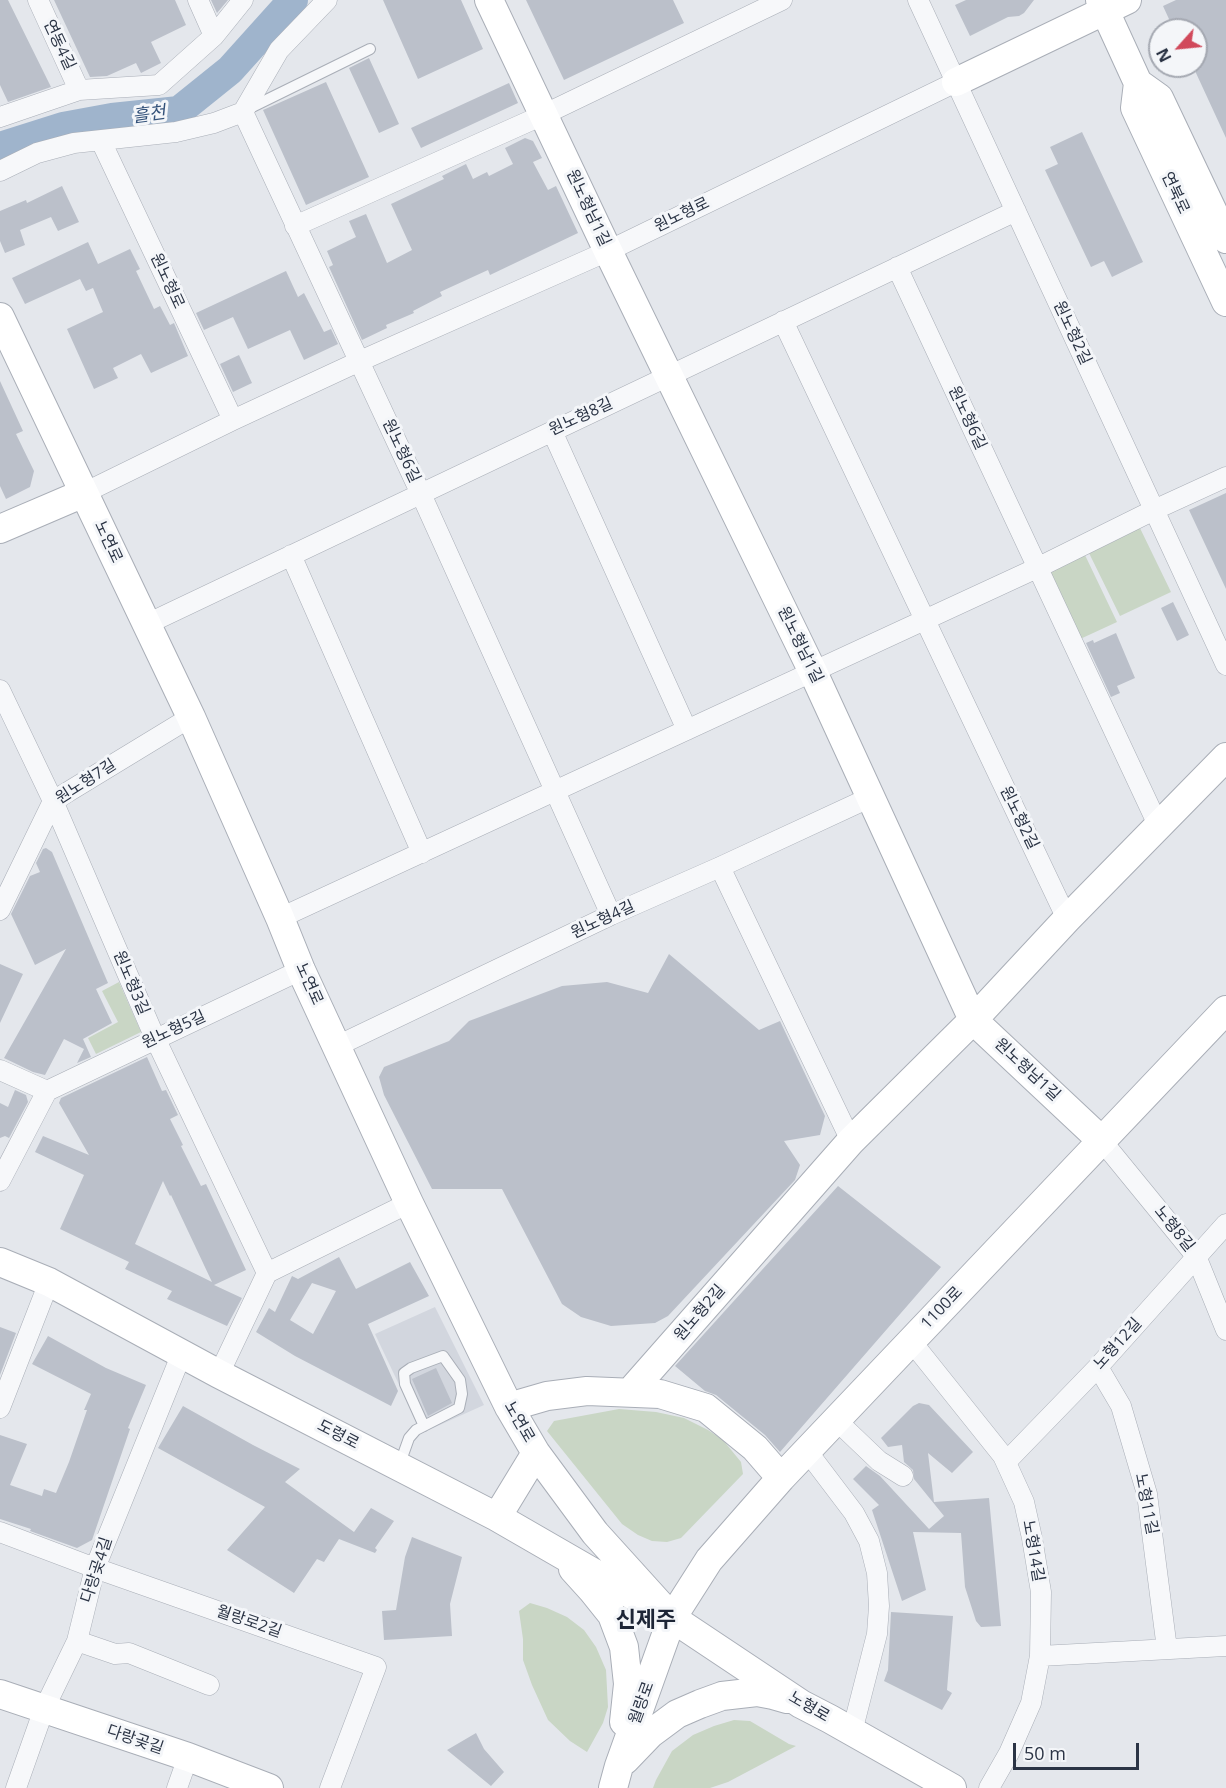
<!DOCTYPE html>
<meta charset="utf-8">
<style>
body{margin:0}
#map{position:relative;width:1226px;height:1788px;overflow:hidden;background:#e4e7ec;font-family:"Open Sans",sans-serif}
canvas{display:block}
.north{position:absolute;left:1148px;top:18px;width:60px;height:60px;box-sizing:border-box;background:#f4f6f9;border:2px solid #a4a8b1;border-radius:50%;rotate:243deg;font-size:16px;font-weight:700;line-height:24px;text-align:center;color:#2b3445}
.north::after{content:'';display:block;margin:auto;width:21px;height:27px;background:#d1495b;clip-path:polygon(50% 0,100% 100%,50% 72%,0 100%)}
.scale{position:absolute;left:1013px;top:1743px;width:126px;height:27px;box-sizing:border-box;border:3px solid #2b3445;border-top:0;padding-left:8px;font-size:18px;line-height:21px;white-space:nowrap;color:#2b3445;-webkit-text-stroke:4px #f4f6f9;paint-order:stroke}
</style>
<div id="map">
<canvas width="1226" height="1788"></canvas>
<div class="north">N</div>
<div class="scale">50 m</div>
</div>
<script>
const context = document.querySelector('canvas').getContext('2d');
context.lineJoin = 'round';
function paint(path, color) { context.fillStyle = color; context.fill(path, 'evenodd'); }
const poly = rows => new Path2D(rows.map(r => 'M' + r).join(''));
function trace(path, color, width, dash) { context.strokeStyle = color; context.lineWidth = width; context.lineCap = dash ? 'butt' : 'round'; context.setLineDash(dash || []); context.stroke(path); }
function label(font, color, halo, rows, align = 'center') {
  context.font = font + ' "Open Sans","Noto Sans KR",sans-serif'; context.lineWidth = 6; context.setLineDash([]); context.textBaseline = 'middle'; context.strokeStyle = halo; context.fillStyle = color; for (const [text, x, y, turn = 0] of rows) {
    context.save(); context.translate(x, y); context.rotate((+turn || 0) * Math.PI / 180); context.textAlign = isNaN(turn) ? turn : align; if (halo) context.strokeText(text, 0, 0); context.fillText(text, 0, 0); context.restore();
  }
}
paint(poly([
 [435,1307,484,1405,422,1433,375,1334]
]), '#d2d6de');
paint(poly([
 [1138,524,1171,592,1120,616,1087,549],
 [1084,553,1117,622,1078,640,1045,571],
 [119,982,141,1032,96,1054,88,1038,118,1022,102,991],
 [619,1409,656,1412,684,1418,708,1430,723,1440,741,1462,743,1474,681,1538,667,1542,652,1541,638,1535,622,1524,547,1431,554,1421],
 [530,1603,547,1608,567,1617,584,1630,596,1647,606,1670,608,1707,603,1723,587,1752,570,1741,548,1720,532,1685,523,1660,523,1639,519,1611],
 [734,1720,750,1721,789,1744,796,1746,728,1782,710,1788,653,1788,656,1780,672,1751,693,1735,714,1726]
]), '#c9d6c5');
trace(poly([
 [0,147,63,127,112,118,179,111,230,70,293,0]
]), '#9fb4cc', 30);
paint(poly([
 [0,0,8,0,51,87,8,102,0,85],
 [54,0,175,0,186,25,151,42,161,63,141,73,136,63,107,76,90,77],
 [211,0,228,0,217,13],
 [383,0,461,0,483,49,418,79],
 [526,0,673,0,684,23,564,80],
 [966,0,1034,0,1024,13,1019,16,1008,17,970,36,955,5],
 [1176,0,1226,0,1226,138,1196,73,1196,30,1174,30,1163,6],
 [369,58,399,124,379,133,349,68],
 [326,82,369,177,306,205,263,110],
 [509,83,518,103,421,148,411,128],
 [1082,132,1143,262,1112,277,1104,261,1091,267,1045,170,1058,164,1050,147],
 [525,138,533,141,542,158,533,162,548,190,556,186,578,233,490,275,488,270,440,292,442,296,413,311,414,313,386,325,387,328,362,340,329,267,333,265,327,251,356,237,349,221,366,214,387,263,412,250,391,204,444,179,442,176,466,164,473,179,487,172,489,176,513,164,505,148],
 [62,186,79,222,58,231,51,217,20,230,25,245,5,253,0,241,0,211,26,200,27,203],
 [88,242,98,264,130,249,140,269,136,271,154,309,160,306,170,325,174,323,188,356,151,373,141,354,113,368,118,378,94,389,67,329,103,312,93,288,86,291,80,279,25,304,12,278],
 [286,271,298,297,304,293,324,332,331,329,338,344,304,360,290,330,248,349,233,317,204,330,196,313],
 [239,355,252,383,233,392,220,364],
 [0,381,23,431,16,434,34,471,30,487,6,499,0,486],
 [1226,493,1226,589,1189,510],
 [1173,602,1189,635,1177,641,1161,608],
 [1116,633,1135,678,1117,686,1120,693,1111,697,1086,643,1093,640,1094,643],
 [46,848,52,852,108,983,96,989,112,1023,83,1039,91,1057,77,1063,84,1049,64,1039,45,1075,33,1072,4,1058,66,949,35,965,11,914,30,876,40,872,36,863,43,849],
 [669,954,759,1030,780,1021,825,1116,820,1135,784,1141,800,1165,795,1180,668,1316,655,1323,611,1326,581,1317,562,1304,502,1189,432,1189,384,1095,379,1077,384,1067,449,1041,469,1021,562,986,607,982,648,993],
 [0,964,23,974,0,1023],
 [147,1057,162,1091,166,1090,178,1115,170,1119,183,1145,181,1146,201,1186,206,1184,246,1270,214,1285,242,1298,227,1326,167,1299,172,1291,125,1269,129,1262,60,1229,84,1175,35,1152,43,1136,89,1155,59,1103,61,1098],
 [163,1181,170,1196,171,1195,212,1282,135,1244],
 [15,1090,26,1095,28,1102,9,1138,5,1136,0,1138,0,1103,8,1107],
 [838,1186,941,1267,780,1452,765,1435,716,1395,705,1391,675,1366],
 [339,1257,356,1289,410,1262,429,1296,368,1324,398,1391,391,1406,295,1356,256,1332,269,1308,275,1312,292,1276,298,1279],
 [312,1283,336,1291,313,1334,290,1320],
 [0,1327,16,1333,0,1375],
 [48,1336,106,1368,146,1385,128,1428,130,1429,92,1540,77,1548,30,1531,31,1529,0,1519,0,1435,27,1444,10,1485,42,1496,44,1489,56,1493,69,1462,87,1410,84,1410,91,1394,32,1364],
 [436,1368,452,1403,428,1416,412,1379],
 [919,1403,929,1405,973,1452,952,1473,928,1453,934,1502,989,1498,1001,1626,981,1627,976,1621,965,1587,961,1533,913,1532,926,1590,902,1601,872,1510,879,1505,853,1479,866,1466,880,1476,929,1529,944,1516,914,1479,913,1470,904,1462,902,1445,888,1447,881,1438,913,1406],
 [183,1406,253,1445,300,1469,285,1482,354,1532,371,1508,394,1521,375,1548,377,1550,375,1553,339,1539,324,1562,317,1559,294,1593,227,1550,265,1507,158,1448],
 [412,1537,462,1557,450,1604,452,1636,384,1640,382,1611,396,1610,405,1557],
 [891,1612,953,1616,947,1690,952,1693,942,1710,884,1681,888,1670],
 [476,1733,484,1749,504,1772,491,1786,447,1750]
]), '#bbc0ca');
const lane = poly([
 [246,110,370,49],
 [399,1466,409,1438,416,1430,459,1408,462,1394,460,1380,443,1356,411,1368,404,1373,405,1384,424,1426]
]);
const street = poly([
 [38,0,79,90],
 [198,0,214,36],
 [918,0,1226,665],
 [243,112,421,494,611,915],
 [0,117,79,90,159,85,214,36,243,0],
 [101,141,233,420],
 [0,171,37,153,74,143,176,132,214,123,243,112,279,50,327,0],
 [295,226,543,115,782,0],
 [897,267,1159,827],
 [783,321,1067,919],
 [552,431,687,730],
 [84,493,233,420,360,361,608,251,956,82],
 [291,555,422,853],
 [147,624,1016,211],
 [0,690,53,801,155,1038,267,1273,219,1374],
 [720,867,851,1141],
 [0,910,53,801,191,717],
 [280,918,1037,568,1154,510,1226,477],
 [337,1046,611,915,720,867,871,797],
 [0,1070,47,1091],
 [1102,1141,1196,1256,1226,1330],
 [0,1181,47,1091,301,970],
 [267,1273,409,1203],
 [911,1341,1003,1456,1024,1502,1032,1538,1041,1592,1040,1656,1031,1703,1009,1753,989,1788],
 [1098,1367,1121,1406,1147,1494,1167,1649],
 [0,1408,49,1282],
 [836,1420,879,1461,903,1476],
 [807,1451,854,1513,869,1541,877,1573,879,1606,877,1634,852,1732],
 [1006,1462,1098,1367,1226,1224],
 [0,1532,95,1568,376,1667,330,1788],
 [77,1641,115,1654,129,1653,209,1685],
 [1040,1656,1226,1646],
 [16,1788,44,1709,77,1641,95,1568,182,1353],
 [177,1788,188,1757]
]);
const secondary = poly([
 [489,0,608,251,813,672,973,1020,1102,1141],
 [1100,0,1138,83,1159,98,1226,239],
 [956,82,1127,0],
 [1138,83,1135,108,1226,302],
 [0,317,191,717,280,918,301,970,409,1203,509,1407,536,1453,595,1533,672,1618],
 [0,529,84,493],
 [0,1262,49,1282,219,1374,497,1517,672,1618,801,1704,830,1719,952,1788],
 [631,1391,851,1141,973,1020,1067,919,1226,757],
 [509,1407,547,1396,587,1391,660,1394,706,1408,755,1448,781,1478],
 [497,1517,536,1453],
 [573,1569,592,1590,612,1615,624,1647,628,1684,624,1722],
 [0,1694,188,1757,269,1788],
 [625,1760,650,1734,677,1714,700,1704,722,1696,757,1692,773,1695,787,1699],
 [613,1788,619,1766,672,1618,709,1560,781,1478,1226,1010]
]);
trace(lane, '#a9aeb7', 12);
trace(street, '#a9aeb7', 21);
trace(secondary, '#a9aeb7', 30);
trace(lane, '#f7f8fa', 10);
trace(street, '#f7f8fa', 20);
trace(secondary, '#fff', 28);
label('16px', '#2b3445', '#f4f6f9', [
 ["연동4길",59,45,65],
 ["연북로",1175,193,65],
 ["원노형남1길",588,208,65],
 ["원노형로",682,215,-26],
 ["원노형로",167,281,65],
 ["원노형2길",1072,333,65],
 ["원노형8길",581,417,-25],
 ["원노형6길",967,418,65],
 ["원노형6길",401,451,65],
 ["노연로",108,542,65],
 ["원노형남1길",800,645,64],
 ["원노형7길",86,782,-33],
 ["원노형2길",1019,818,64],
 ["원노형4길",603,920,-25],
 ["원노형3길",131,983,67],
 ["노연로",309,984,66],
 ["원노형5길",174,1030,-25],
 ["원노형남1길",1027,1070,43],
 ["노형8길",1174,1229,51],
 ["1100로",942,1308,-46],
 ["원노형2길",700,1313,-49],
 ["노형12길",1118,1344,-48],
 ["노연로",519,1422,60],
 ["도령로",338,1435,27],
 ["노형11길",1146,1504,79],
 ["노형14길",1033,1551,80],
 ["다랑곶4길",97,1570,-72],
 ["월랑로2길",249,1622,19],
 ["월랑로",642,1703,-70],
 ["노형로",809,1707,30],
 ["다랑곶길",135,1740,19]
]);
label('italic 18px', '#34527a', '#f4f6f9', [
 ["흘천",149,115,-8]
]);
label('bold 22px', '#1d2536', '#f4f6f9', [
 ["신제주",646,1621]
]);
</script>
